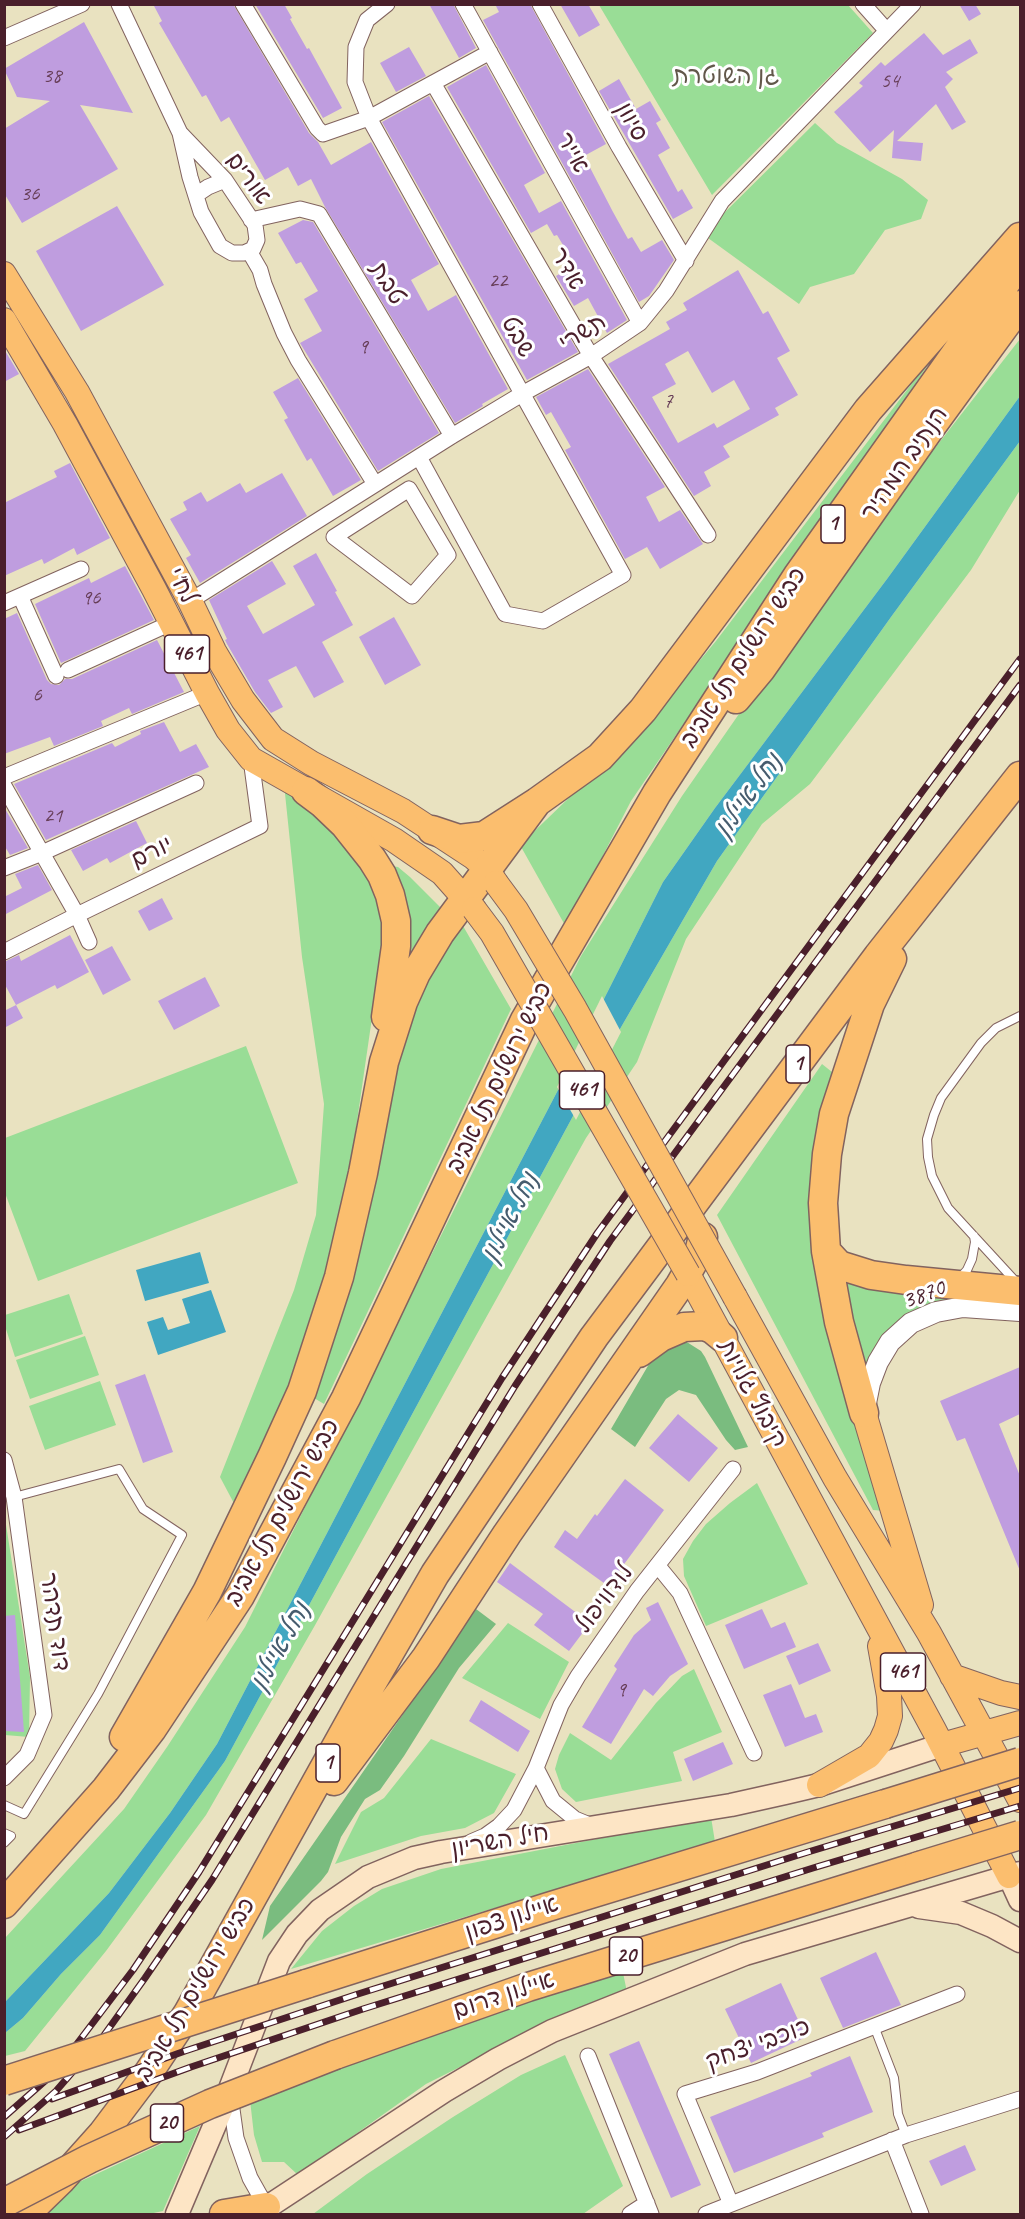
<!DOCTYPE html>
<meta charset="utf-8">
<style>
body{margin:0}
#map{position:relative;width:1025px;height:2219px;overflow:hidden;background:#e9e2c0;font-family:Caveat,sans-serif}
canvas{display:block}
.frame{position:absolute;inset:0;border:6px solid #4a1f2b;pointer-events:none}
</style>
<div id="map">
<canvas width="1025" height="2219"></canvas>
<div class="frame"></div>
</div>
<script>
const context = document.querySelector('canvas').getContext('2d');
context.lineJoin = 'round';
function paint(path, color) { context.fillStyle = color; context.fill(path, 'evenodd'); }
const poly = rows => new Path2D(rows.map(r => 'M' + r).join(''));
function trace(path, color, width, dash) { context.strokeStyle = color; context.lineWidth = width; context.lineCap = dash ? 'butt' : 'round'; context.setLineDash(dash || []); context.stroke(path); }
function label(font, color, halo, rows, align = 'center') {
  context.font = font + ' Caveat,"Playpen Sans Hebrew",sans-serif'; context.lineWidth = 6; context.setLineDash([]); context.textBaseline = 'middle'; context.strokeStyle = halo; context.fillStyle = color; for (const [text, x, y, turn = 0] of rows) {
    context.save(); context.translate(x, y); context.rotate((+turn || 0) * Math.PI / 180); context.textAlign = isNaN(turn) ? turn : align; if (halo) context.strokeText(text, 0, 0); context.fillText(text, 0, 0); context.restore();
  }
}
paint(poly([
 [599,5,848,5,873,33,712,195],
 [815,123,837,143,902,179,928,200,921,219,885,230,854,274,810,287,799,304,708,238,723,214],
 [1020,339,1020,396,887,579,715,808,663,882,558,1090,217,1744,170,1813,109,1893,5,2002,5,1938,124,1809,167,1747,245,1627,581,956,682,796,832,580],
 [945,340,631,801,566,927,520,845,651,719,716,641],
 [1020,441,1020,490,971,570,810,784,762,824,686,939,637,1062,586,1138,314,1627,206,1815,106,1951,25,2051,5,2056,5,2033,23,2018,61,1974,100,1935,225,1761,620,1029,717,861,891,617],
 [284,784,300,793,371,874,386,921,344,1211,286,1405,237,1509,220,1477,294,1290,316,1215,324,1104,302,957],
 [392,866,398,867,410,877,441,908,406,969],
 [459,919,511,1009,324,1404,309,1395,399,1037],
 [246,1046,298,1183,38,1281,5,1193,5,1138],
 [822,1064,832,1072,821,1111,815,1153,885,1511,873,1510,717,1215],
 [833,1273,980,1295,904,1319,886,1332,876,1346,862,1383],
 [69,1294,83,1334,15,1357,5,1326,5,1315],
 [85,1336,99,1375,30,1399,16,1360],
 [100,1381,116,1425,45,1450,29,1406],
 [757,1483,808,1584,706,1626,684,1576,683,1559,693,1541,706,1524,730,1503],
 [4,1512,30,1677,29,1737,5,1735],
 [508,1623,569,1662,540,1719,462,1678],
 [694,1669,722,1732,673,1752,682,1781,576,1802,562,1789,555,1769,559,1755,570,1733,611,1760,656,1703,682,1676],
 [431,1739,516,1774,494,1813,465,1828,421,1836,335,1864,361,1812,384,1798],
 [711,1817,715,1842,291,1969,322,1931,354,1906,382,1889,441,1869],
 [622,1968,627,1992,552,2021,426,2084,298,2175,284,2162,262,2162,254,2135,250,2100],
 [565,2055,623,2186,583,2214,313,2214,367,2174,453,2117,521,2075],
 [200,2126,163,2211,149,2214,42,2214,77,2183]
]), '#99dd96');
paint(poly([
 [682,1339,701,1351,705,1357,748,1447,735,1450,726,1440,696,1395,679,1390,666,1399,635,1447,611,1429,659,1347],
 [476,1609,496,1624,459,1668,404,1756,380,1790,365,1799,341,1837,328,1872,321,1881,262,1940,270,1906]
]), '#7abc7f');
paint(poly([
 [1020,396,1020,441,891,617,717,861,620,1029,225,1761,100,1935,61,1974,23,2018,5,2033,5,2002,109,1893,170,1813,217,1744,558,1090,663,882,715,808,887,579],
 [200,1252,209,1283,145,1301,136,1270],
 [211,1290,226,1332,158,1355,147,1322,163,1317,168,1330,190,1323,182,1299]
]), '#41a7c1');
paint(poly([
 [602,996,621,1032,576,1120,557,1087]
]), '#e9e2c0');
paint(poly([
 [153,4,233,4,309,133,318,142,331,165,371,142,439,264,411,280,428,311,456,295,508,389,482,404,483,406,455,423,325,207,311,179,298,186,288,167,265,180,229,117,221,122,206,95,202,97,159,23,162,21],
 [255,4,284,4,292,18,290,19,307,49,309,48,342,108,323,118],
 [429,4,453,4,476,48,459,58],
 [495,4,530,4,606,144,584,156,613,212,628,239,632,237,641,252,662,240,674,260,649,296,639,302,483,20,499,12],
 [560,4,588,4,600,25,579,37],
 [959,4,975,4,981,14,969,21],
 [84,22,133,113,80,105,118,169,22,223,4,193,4,129,50,101,17,97,4,69],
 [924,33,943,55,970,39,978,53,946,72,953,79,945,87,966,122,952,130,936,104,897,141,923,143,921,161,892,158,894,130,870,152,834,112,863,86,859,83,881,62,885,66],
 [409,47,426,76,396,92,380,63],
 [486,65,545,173,524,185,539,213,561,201,627,320,607,333,588,298,574,306,556,276,575,265,557,235,554,236,547,224,531,233,447,87],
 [619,79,636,109,650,101,661,120,656,123,670,148,658,155,678,192,682,189,693,208,673,219,599,91],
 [429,96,578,352,527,380,382,122],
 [117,206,164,285,81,331,36,251],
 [303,220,313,222,439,433,378,471,300,343,322,331,304,299,318,291,301,262,296,264,278,233],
 [738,270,763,314,768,311,790,351,777,358,798,395,775,408,779,415,723,446,730,457,704,472,711,486,694,496,608,364,670,329,666,322,687,310,683,303],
 [688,351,712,393,734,380,750,409,717,428,714,423,678,443,652,397,676,384,665,364],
 [4,349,19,374,4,382],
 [588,369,665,487,646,497,659,522,680,510,703,544,660,569,647,547,625,559,565,450,571,447,551,412,546,415,536,397],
 [298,378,361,480,333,496,311,458,307,461,284,420,288,418,273,392],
 [70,463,110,538,77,555,74,548,44,564,42,559,4,576,4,503,57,477,54,471],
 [282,473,307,516,200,583,186,558,191,555,170,519,187,510,183,502,201,492,207,502,240,483,246,493],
 [316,553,337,591,335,592,353,625,322,642,344,682,314,698,296,666,268,680,283,707,271,713,255,692,227,644,225,640,227,639,209,600,272,561,286,584,247,606,263,634,315,605,293,566],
 [125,566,154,620,61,663,35,604,89,578,91,583],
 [17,613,47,680,51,684,59,685,65,679,72,679,157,640,184,692,132,714,129,708,101,721,103,726,54,746,50,737,4,754,4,619],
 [394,617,421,665,385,685,359,637],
 [164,722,180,752,196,744,209,767,46,840,14,784,112,743,115,747,141,734,140,731],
 [4,807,28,848,10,855,4,845],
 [136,821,147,843,110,863,107,858,83,871,71,850],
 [38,865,52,890,4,915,4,897,22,888,15,874],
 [162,898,173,919,149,931,138,911],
 [70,935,89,972,57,989,55,985,16,1005,4,983,4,962,19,955,21,961],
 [112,946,131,980,103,995,85,960],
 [205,977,220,1006,174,1030,158,1001],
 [16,1005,23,1018,4,1028,4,1011],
 [1020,1367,1020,1414,999,1424,1020,1476,1020,1571,965,1438,957,1441,940,1401],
 [145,1374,173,1452,143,1463,115,1385],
 [678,1414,718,1448,689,1482,649,1448],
 [625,1479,664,1510,608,1586,554,1547,565,1530,577,1539,595,1514,597,1516],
 [510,1563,590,1623,569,1651,534,1625,543,1614,497,1582],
 [658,1602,688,1664,670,1676,653,1696,644,1689,611,1744,582,1727,617,1669,614,1666,634,1635,651,1620,646,1608],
 [762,1609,771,1628,785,1622,796,1647,744,1669,725,1625],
 [15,1615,24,1732,4,1731,4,1616],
 [818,1643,831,1671,799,1685,786,1656],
 [791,1684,805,1718,816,1714,823,1732,785,1747,763,1695],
 [481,1700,530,1731,518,1752,469,1721],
 [723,1742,733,1764,693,1781,684,1759],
 [876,1952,901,2005,843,2028,820,1978],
 [781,1983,806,2037,751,2063,725,2009],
 [639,2041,701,2185,671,2198,609,2054],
 [850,2056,873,2112,822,2133,824,2137,734,2173,710,2117,812,2076,810,2073],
 [965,2145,976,2170,941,2186,929,2161]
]), '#bf9ddf');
const service = poly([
 [960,1278,967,1270,972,1259,975,1242,974,1236],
 [1017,1283,948,1208,932,1176,928,1157,927,1139,934,1115,941,1098,981,1043,996,1028,1020,1016],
 [4,1805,24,1814,98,1694,182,1535,143,1509,119,1469,14,1497],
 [4,1833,11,1836,4,1843],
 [874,2026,894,2078,898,2114,906,2135]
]);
const minor = poly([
 [119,4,180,133,190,177,201,212,220,246,232,253,244,253,253,249,257,240,255,225,225,180,180,133],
 [243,4,317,128,323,134,369,118,433,83,591,356,708,535],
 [387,4,367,20,356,47,355,82,369,118,623,575,543,621,505,614,419,457],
 [463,4,640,323],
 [540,4,619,147,686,261],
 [863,4,887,31],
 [4,38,82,4],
 [433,83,490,52],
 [196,195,208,187,225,180],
 [251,220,300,209,319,214,452,436],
 [249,251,260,270,264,284,284,333,298,360,375,484],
 [409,489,448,555,412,596,334,537,409,489],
 [21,598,56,676],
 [190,601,452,436,522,394,591,356,640,323,666,291,722,201,913,4],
 [4,603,81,569],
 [68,670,171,623],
 [4,777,207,693],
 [4,786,77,915,89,942],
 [4,868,42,853,196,783],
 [4,952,77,915,260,826,251,759],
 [4,1460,14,1497,44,1715,27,1755,4,1778],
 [658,1566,680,1593,754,1753],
 [536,1768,553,1801,575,1819,592,1826],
 [471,1842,485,1836,499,1826,514,1810,536,1768,561,1705,578,1676,637,1591,733,1469],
 [588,2056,651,2214],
 [230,2095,236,2138,250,2178,268,2210],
 [892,2140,921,2214],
 [731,2204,685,2094,757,2072,957,1994],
 [630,2214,647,2203],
 [706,2214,906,2135,1020,2099]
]);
const tertiary = poly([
 [865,1408,870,1383,878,1362,890,1342,911,1323,936,1312,963,1307,1020,1311]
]);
const secondary = poly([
 [1009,1876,1020,1900],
 [919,1907,961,1913,992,1926,1020,1941],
 [177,2214,230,2089,279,1961,297,1934,320,1910,368,1877,414,1858,441,1852,731,1805,785,1793,819,1785,942,1745],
 [257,2214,444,2091,498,2059,552,2031,745,1954,1020,1873]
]);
const primary = poly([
 [4,274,77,392,190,601,214,651,243,700,273,739,311,763,403,811,473,857,487,869,496,883],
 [4,320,65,424,154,589,207,693,228,730,251,759,394,840,442,873,474,909],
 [688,1274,934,1730,1009,1876],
 [735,1297,835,1478,929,1633,1020,1800],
 [864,1413,921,1605],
 [952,1676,1001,1693,1020,1697],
 [942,1745,1020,1723],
 [819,1785,869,1756,881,1741,886,1730,890,1716,889,1696,880,1646]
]);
const motorway = poly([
 [736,699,761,669,931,427,1020,305],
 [306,791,322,803,345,825,372,859,382,875,390,895,396,921,396,946,386,1017],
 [432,830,459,839,484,836,537,802,600,757,643,710,868,410,1020,237],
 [826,1251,839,1265,871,1275,906,1280,1020,1291],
 [639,1353,661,1337,684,1327,704,1326,712,1329,723,1338],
 [864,1413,839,1322,826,1251,823,1203,827,1154,834,1114,870,1004,892,959],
 [124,1737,207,1592,272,1457,302,1391,339,1277,363,1173,384,1062,403,1002,416,973,440,933,537,802],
 [334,1781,426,1658,507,1534,680,1285,699,1252,703,1237],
 [4,1904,106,1789,152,1729,240,1596,346,1398,525,1020,657,793,798,575,1020,263],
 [306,1984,548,1907,885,1804],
 [335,2055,528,1987,919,1866],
 [26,2214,61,2180,103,2133,149,2072,188,2013,361,1702,435,1574,594,1337,878,956,1020,776],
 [224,2214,266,2207]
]);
trace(service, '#82635f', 10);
trace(minor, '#82635f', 17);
trace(tertiary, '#82635f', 22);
trace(secondary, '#82635f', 25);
trace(primary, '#82635f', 26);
trace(motorway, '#82635f', 31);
trace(service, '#fff', 8);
trace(minor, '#fff', 15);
trace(tertiary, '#fff', 20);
trace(secondary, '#fde5c5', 22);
trace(primary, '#fbbe6e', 24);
trace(motorway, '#fbbe6e', 28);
const rail = poly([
 [52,2099,185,2051,358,1994,808,1852,1020,1788],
 [4,2117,46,2080,70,2053,133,1970,199,1872,502,1378,598,1232,1020,659],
 [19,2130,191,2067,363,2009,813,1868,1020,1806],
 [4,2137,56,2091,102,2038,145,1978,212,1880,515,1386,610,1241,1020,685]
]);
trace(rail, '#4a1f2b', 7);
trace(rail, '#fff', 4.5, [14]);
const primaryBridge = poly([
 [496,883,516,910,575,1009,735,1297],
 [474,909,492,933,688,1274]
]);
const motorwayBridge = poly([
 [885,1804,1020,1762],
 [919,1866,1020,1835],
 [4,2081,306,1984],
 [4,2203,89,2159,210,2104,335,2055]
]);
trace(primaryBridge, '#82635f', 26, []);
trace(motorwayBridge, '#82635f', 31, []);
trace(primaryBridge, '#fbbe6e', 24);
trace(motorwayBridge, '#fbbe6e', 28);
label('21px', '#673e58', null, [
 ["38",52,76],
 ["54",890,81],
 ["36",30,194],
 ["22",498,281],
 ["9",363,347],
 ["7",668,401],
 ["96",91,598],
 ["6",37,695],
 ["21",53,816],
 ["9",621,1690]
]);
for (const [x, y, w] of [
 [833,524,24],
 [187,654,45],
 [798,1064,24],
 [582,1090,45],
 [903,1672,45],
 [328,1763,24],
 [626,1956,33],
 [167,2123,33]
]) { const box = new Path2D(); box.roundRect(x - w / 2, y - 19, w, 38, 4.5); context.fillStyle = '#fff'; context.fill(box); trace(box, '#4a1f2b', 1.5); }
label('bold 22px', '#4a1f2b', null, [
 ["1",833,524],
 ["461",187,654],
 ["1",798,1064],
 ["461",582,1090],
 ["461",903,1672],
 ["1",328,1763],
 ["20",626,1956],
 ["20",167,2123]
]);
label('24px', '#62584b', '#fff', [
 ["גן השוטרת",726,77]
]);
label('24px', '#4a1f2b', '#fff', [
 ["סיוון",631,122,61],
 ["אייר",572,153,61],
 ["אורים",248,179,53],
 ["אדר",567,269,60],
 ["טבת",387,284,59],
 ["תשרי",583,333,-32],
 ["שבט",517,337,61],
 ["הנתיב המהיר",905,464,-55],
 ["לח\"י",181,586,62],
 ["כביש ירושלים תל אביב",744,658,-57],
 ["יורם",152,853,-26],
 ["כביש ירושלים תל אביב",500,1078,-64],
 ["3870",924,1295,-21],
 ["קיבוץ גלויות",752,1394,62],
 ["כביש ירושלים תל אביב",283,1513,-61],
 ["לודוויפול",605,1599,-53],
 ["דוד תדהר",54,1622,82],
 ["חיל השריון",500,1842,-10],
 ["איילון צפון",512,1919,-18],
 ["כביש ירושלים תל אביב",196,1990,-59],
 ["איילון דרום",504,1996,-18],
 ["כוכבי יצחק",758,2045,-20]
]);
label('italic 26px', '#465c6e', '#fff', [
 ["נחל איילון",749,796,-54],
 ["נחל איילון",511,1218,-63],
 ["נחל איילון",281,1647,-61]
]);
</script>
